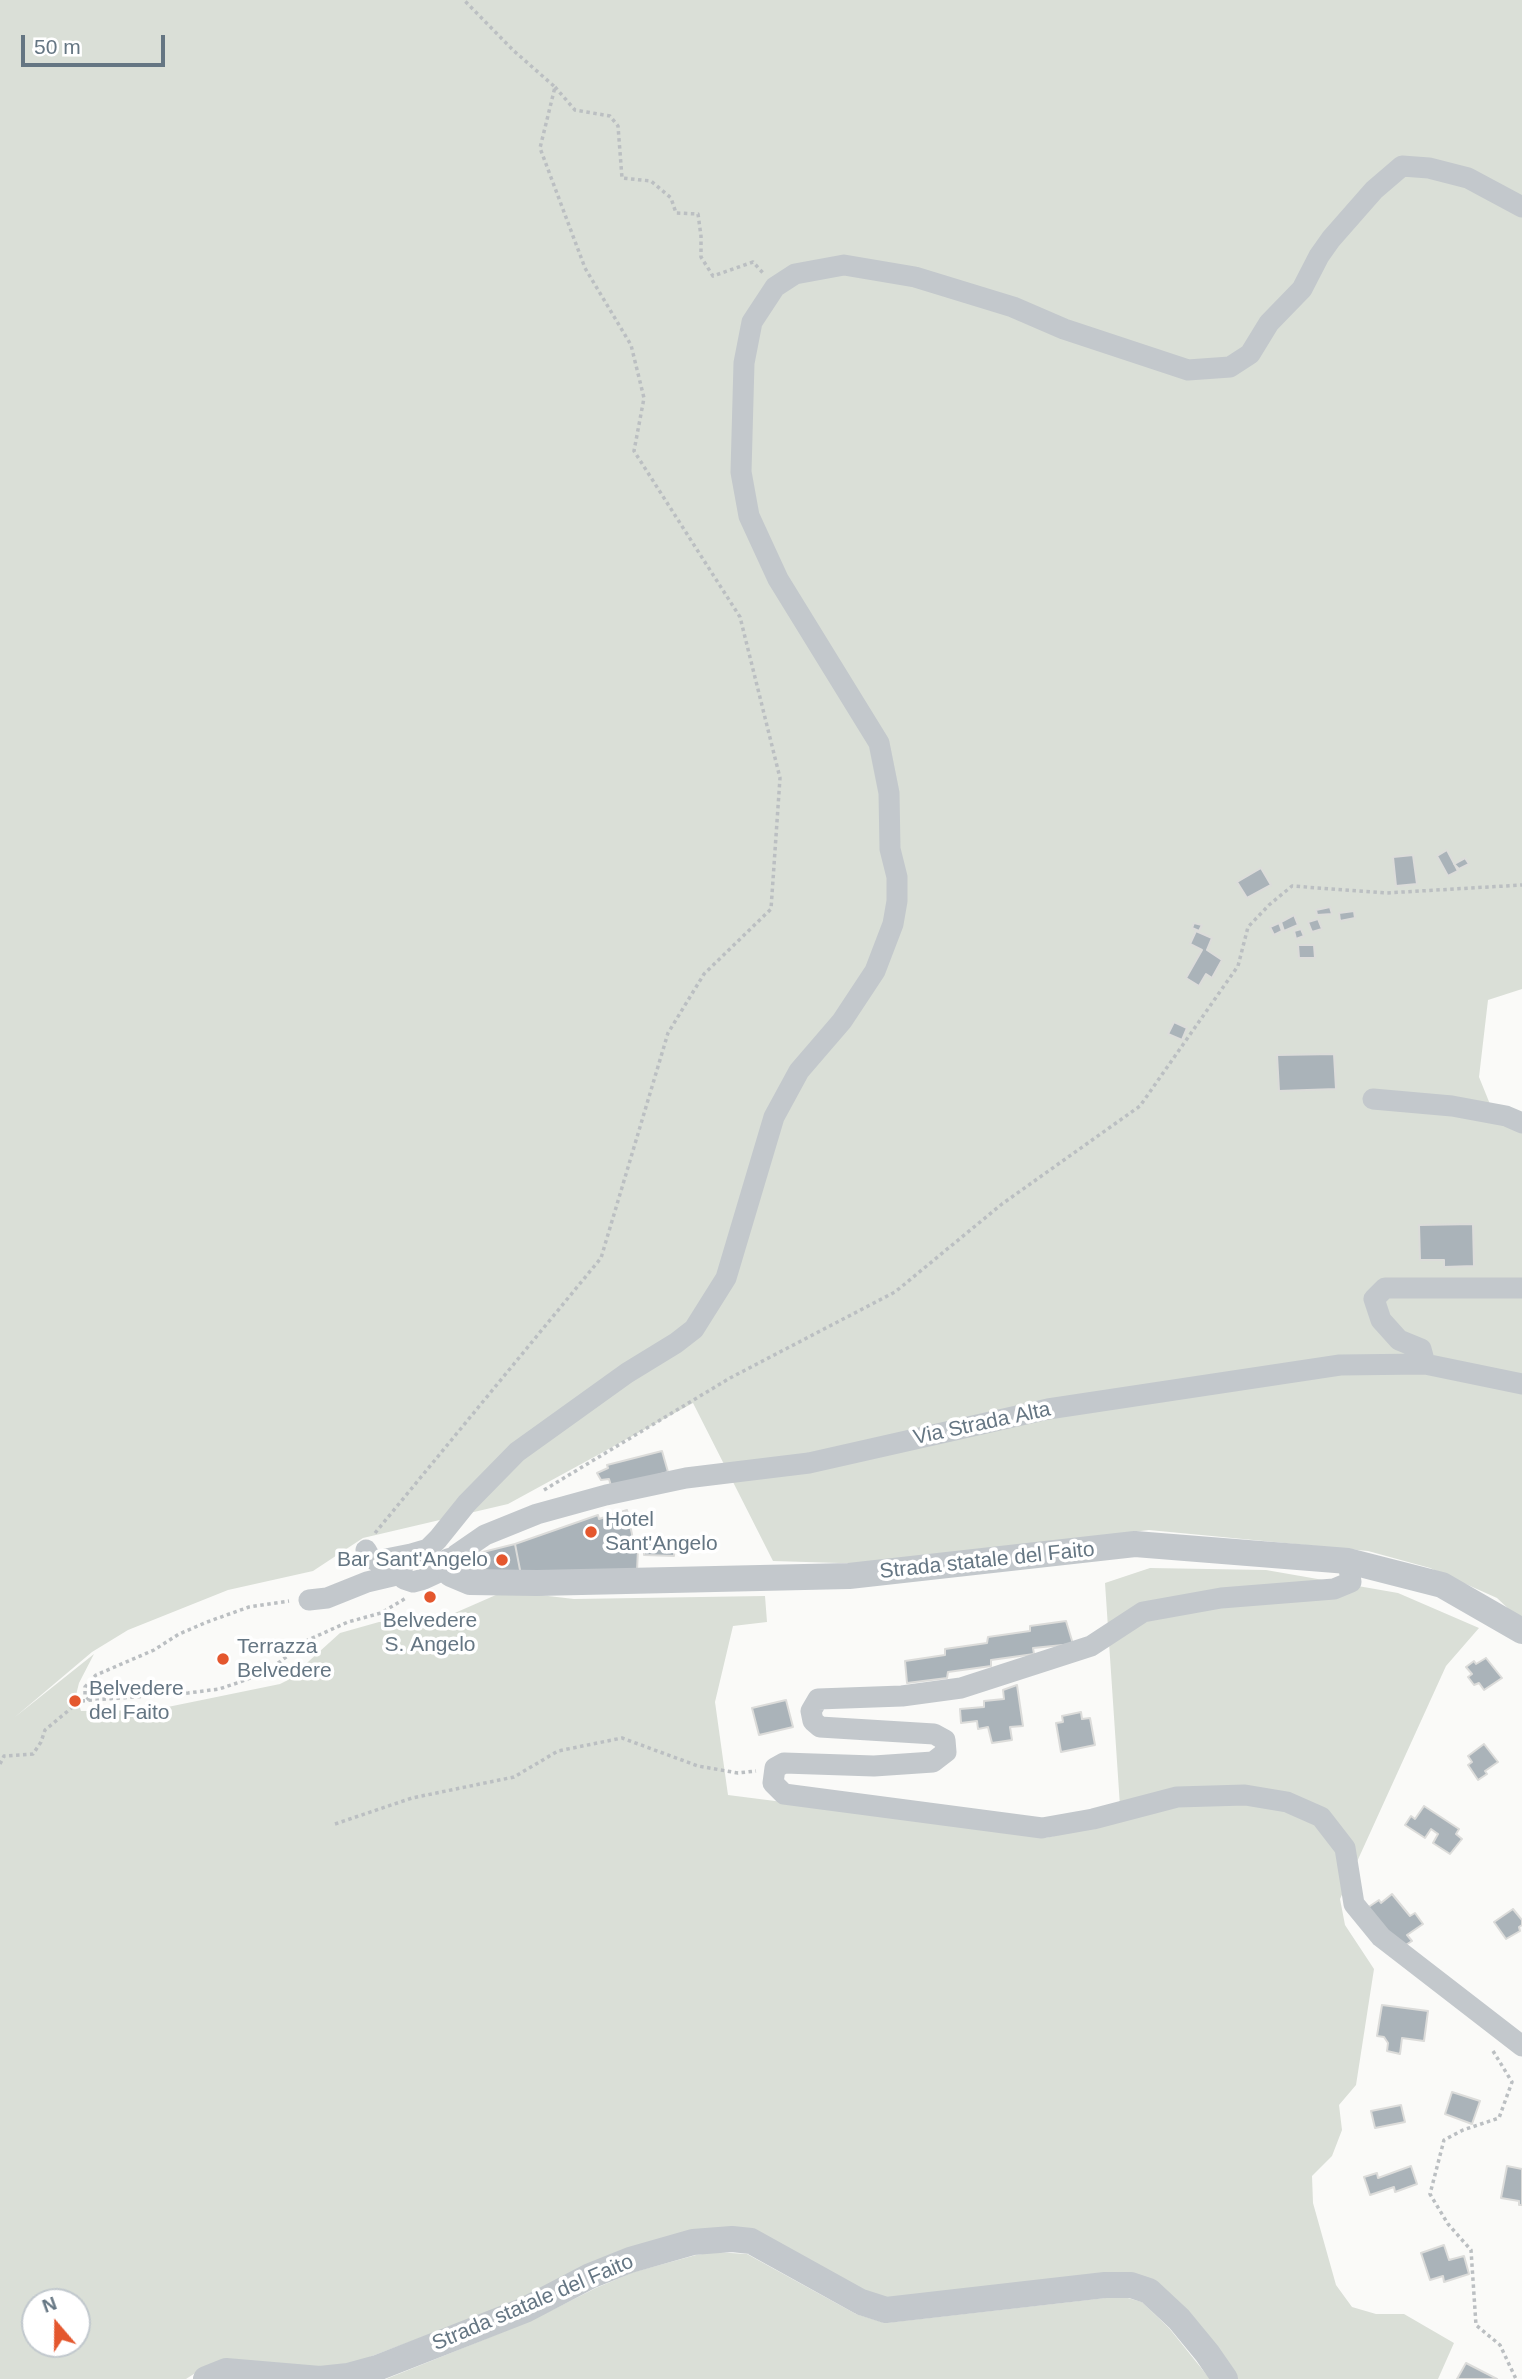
<!DOCTYPE html>
<style>
body{margin:0}
#map{position:relative;width:1522px;height:2379px;overflow:hidden;background:#fafaf8;font-family:Arial,sans-serif}
canvas{display:block}
.north{position:absolute;left:21px;top:2288px;width:70px;height:70px;box-sizing:border-box;background:#fff;border:2px solid #c1c8cd;border-radius:50%;rotate:340deg;font-size:19px;font-weight:700;line-height:28px;text-align:center;color:#657683}
.north::after{content:'';display:block;margin:auto;width:24px;height:32px;background:#e4572e;clip-path:polygon(50% 0,100% 100%,50% 72%,0 100%)}
.scale{position:absolute;left:21px;top:35px;width:144px;height:32px;box-sizing:border-box;border:4px solid #657683;border-top:0;padding-left:9px;font-size:21px;line-height:24px;white-space:nowrap;color:#657683;-webkit-text-stroke:5px #fff;paint-order:stroke}
</style>
<div id="map">
<canvas width="1522" height="2379"></canvas>
<div class="north">N</div>
<div class="scale">50 m</div>
</div>
<script>
const context = document.querySelector('canvas').getContext('2d');
context.lineJoin = 'round';
function paint(path, color) { context.fillStyle = color; context.fill(path, 'evenodd'); }
const poly = rows => new Path2D(rows.map(r => 'M' + r).join(''));
function trace(path, color, width, dash) { context.strokeStyle = color; context.lineWidth = width; context.lineCap = dash ? 'butt' : 'round'; context.setLineDash(dash || []); context.stroke(path); }
function label(font, color, halo, rows, align = 'center') {
  context.font = font + ' Arial,sans-serif'; context.lineWidth = 7; context.setLineDash([]); context.textBaseline = 'middle'; context.strokeStyle = halo; context.fillStyle = color; for (const [text, x, y, turn = 0] of rows) {
    context.save(); context.translate(x, y); context.rotate((+turn || 0) * Math.PI / 180); context.textAlign = isNaN(turn) ? turn : align; if (halo) context.strokeText(text, 0, 0); context.fillText(text, 0, 0); context.restore();
  }
}
paint(poly([
 [0,0,1522,0,1522,989,1488,1000,1479,1077,1496,1119,1522,1133,1522,1616,1516,1616,1497,1598,1430,1568,1368,1551,1149,1530,873,1564,773,1561,693,1403,508,1504,363,1538,313,1571,228,1590,128,1630,92,1652,15,1717,94,1654,79,1683,76,1695,81,1711,153,1710,280,1684,288,1680,340,1633,379,1622,432,1623,505,1591,574,1599,765,1596,767,1622,733,1626,715,1702,728,1795,963,1825,1045,1838,1121,1821,1105,1583,1150,1568,1266,1570,1398,1593,1479,1628,1446,1666,1340,1899,1345,1925,1374,1969,1356,2085,1339,2105,1342,2130,1332,2156,1312,2176,1313,2203,1336,2285,1352,2307,1376,2314,1404,2314,1454,2343,1438,2379,1235,2379,1155,2282,887,2300,865,2293,754,2231,520,2300,346,2366,200,2370,186,2379,0,2379],
 [35,2302,77,2302,77,2344,35,2344],
 [715,2252,747,2254,856,2314,885,2323,1105,2298,1128,2298,1142,2302,1169,2328,1210,2379,386,2379,530,2321,596,2288,634,2272,696,2255]
]), '#dadfd7');
const building = poly([
 [1447,850,1458,871,1448,876,1437,856,1447,850],
 [1413,855,1417,884,1396,886,1393,857,1413,855],
 [1465,858,1469,864,1459,869,1454,864,1465,858],
 [1261,868,1271,885,1247,898,1237,882,1261,868],
 [1330,907,1332,914,1317,915,1316,910,1330,907],
 [1354,911,1355,918,1340,921,1339,913,1354,911],
 [1294,915,1298,925,1284,931,1281,922,1294,915],
 [1318,919,1322,929,1312,932,1308,922,1318,919],
 [1194,923,1202,925,1199,931,1192,928,1194,923],
 [1279,923,1282,931,1274,935,1270,927,1279,923],
 [1301,929,1304,936,1296,939,1294,931,1301,929],
 [1196,931,1212,938,1207,950,1222,960,1212,978,1206,974,1199,986,1186,978,1202,950,1190,944,1196,931],
 [1298,945,1314,945,1315,958,1299,958,1298,945],
 [1174,1022,1187,1028,1182,1040,1168,1034,1174,1022],
 [1334,1054,1336,1089,1279,1091,1277,1055,1334,1054],
 [1473,1224,1474,1266,1444,1267,1444,1260,1420,1260,1419,1225,1473,1224],
 [662,1451,668,1472,612,1489,609,1479,601,1480,597,1473,608,1468,607,1465,662,1451],
 [627,1510,635,1549,638,1548,637,1572,521,1575,515,1544,598,1515,599,1519,627,1510],
 [515,1544,521,1575,481,1570,479,1553,515,1544],
 [644,1544,675,1544,674,1556,644,1555,644,1544],
 [1066,1621,1073,1644,1033,1648,1034,1654,991,1660,991,1666,948,1672,947,1678,907,1683,905,1661,945,1655,945,1649,987,1643,988,1637,1030,1631,1030,1626,1066,1621],
 [1486,1658,1502,1678,1484,1690,1479,1683,1474,1685,1468,1677,1472,1674,1466,1667,1474,1661,1476,1664,1486,1658],
 [1017,1685,1023,1726,1010,1727,1012,1740,992,1743,988,1727,978,1729,977,1721,961,1723,960,1709,984,1707,984,1701,1004,1699,1003,1690,1017,1685],
 [786,1700,793,1727,759,1735,752,1708,786,1700],
 [1081,1712,1082,1719,1090,1718,1095,1745,1061,1752,1056,1723,1063,1722,1062,1716,1081,1712],
 [1484,1744,1498,1762,1485,1771,1487,1774,1478,1780,1468,1765,1472,1762,1468,1756,1484,1744],
 [1424,1806,1459,1829,1456,1834,1462,1839,1450,1854,1433,1843,1438,1834,1431,1829,1425,1838,1405,1825,1411,1816,1415,1819,1424,1806],
 [1392,1894,1410,1916,1415,1913,1423,1924,1407,1935,1412,1941,1401,1948,1367,1908,1379,1900,1381,1903,1392,1894],
 [1513,1909,1522,1920,1522,1925,1519,1927,1520,1931,1506,1939,1494,1922,1513,1909],
 [1382,2005,1428,2011,1424,2041,1402,2038,1400,2054,1387,2051,1388,2043,1384,2037,1377,2036,1382,2005],
 [1452,2092,1480,2101,1472,2124,1445,2114,1452,2092],
 [1401,2105,1405,2122,1375,2128,1371,2111,1401,2105],
 [1411,2166,1417,2184,1395,2192,1394,2187,1370,2195,1364,2177,1377,2173,1378,2178,1411,2166],
 [1507,2166,1522,2169,1522,2205,1519,2205,1519,2201,1501,2198,1507,2166],
 [1444,2245,1449,2260,1464,2256,1469,2274,1444,2282,1443,2276,1430,2280,1421,2253,1444,2245],
 [1466,2363,1497,2379,1457,2379,1466,2363]
]);
paint(building, '#aab3b9');
trace(building, '#dcdcda', 2);
trace(poly([
 [555,87,575,110,610,116,618,126,622,178,651,181,671,198,676,213,698,214,701,236,701,257,713,276,753,262,763,273],
 [544,1490,730,1378,895,1292,1002,1204,1140,1106,1238,966,1248,927,1269,905,1292,886,1386,893,1522,885],
 [375,1533,601,1258,668,1033,704,974,771,909,780,778,740,617,634,451,644,398,631,345,585,268,540,148,555,87,514,51,464,0],
 [89,1700,85,1695,85,1687,96,1675,154,1650,179,1634,207,1622,249,1607,289,1601],
 [0,1764,4,1756,33,1754,41,1742,45,1730,80,1701,188,1693,219,1689,240,1682,268,1671,308,1640,348,1622,381,1613,406,1598],
 [335,1824,412,1798,514,1777,558,1751,622,1738,698,1766,738,1773,756,1771],
 [1493,2051,1512,2082,1499,2118,1463,2130,1444,2140,1430,2194,1448,2224,1471,2250,1476,2325,1500,2345,1516,2379]
]), '#bbbfc2', 3.5, [3.5, 3.5]);
trace(poly([
 [1522,207,1468,178,1429,168,1402,166,1374,190,1331,239,1319,256,1302,289,1269,323,1250,354,1230,367,1188,370,1064,329,1013,307,915,277,844,265,795,274,775,287,752,322,744,363,741,472,749,516,778,579,879,743,889,793,890,849,897,877,897,901,893,924,875,971,842,1021,799,1071,774,1117,726,1278,694,1329,676,1343,627,1373,517,1452,467,1503,438,1539,428,1549,411,1554,403,1565,401,1574,404,1579,413,1582,424,1579,437,1573,456,1555,485,1535,537,1514,606,1495,686,1478,809,1463,1048,1409,1340,1365,1425,1364,1522,1384],
 [1373,1099,1452,1106,1506,1116,1522,1123],
 [1425,1364,1421,1349,1399,1340,1381,1320,1374,1299,1385,1288,1522,1288],
 [366,1550,370,1557,376,1561,411,1554],
 [1348,1561,1351,1582,1334,1589,1221,1598,1143,1612,1091,1646,961,1688,902,1696,818,1699,811,1711,813,1721,820,1727,934,1734,945,1740,946,1752,933,1762,874,1766,784,1763,775,1768,773,1783,784,1794,1042,1828,1093,1819,1177,1797,1245,1795,1287,1802,1321,1817,1345,1848,1354,1904,1381,1937,1522,2046],
 [309,1600,327,1598,367,1582,401,1574]
]), '#c3c8cc', 21);
trace(poly([
 [449,1561,451,1574,470,1582,537,1583,849,1576,1135,1544,1348,1561,1442,1585,1522,1631],
 [206,2379,226,2371,320,2379,348,2376,377,2368,525,2310,590,2276,630,2260,693,2242,732,2239,751,2241,861,2302,886,2310,1105,2285,1131,2285,1149,2291,1179,2319,1207,2353,1225,2379]
]), '#c3c8cc', 26);
for (const [x, y, r, color] of [
 [591,1532,7,"#e4572e"],
 [502,1560,7,"#e4572e"],
 [430,1597,7,"#e4572e"],
 [223,1659,7,"#e4572e"],
 [75,1701,7,"#e4572e"]
]) { const dot = new Path2D(); dot.arc(x, y, r, 0, 2 * Math.PI); context.fillStyle = color; context.fill(dot); trace(dot, '#fff', 2.5); }
label('21px', '#657683', '#fff', [
 ["Via Strada Alta",982,1424,-12],
 ["Strada statale del Faito",987,1561,-6],
 ["Strada statale del Faito",533,2303,-23]
]);
label('21px', '#657683', '#fff', [
 ["Hotel",605,1520],
 ["Sant'Angelo",605,1544],
 ["Bar Sant'Angelo",488,1560,"right"],
 ["Belvedere",430,1621,"center"],
 ["S. Angelo",430,1645,"center"],
 ["Terrazza",237,1647],
 ["Belvedere",237,1671],
 ["Belvedere",89,1689],
 ["del Faito",89,1713]
], 'left');
</script>
